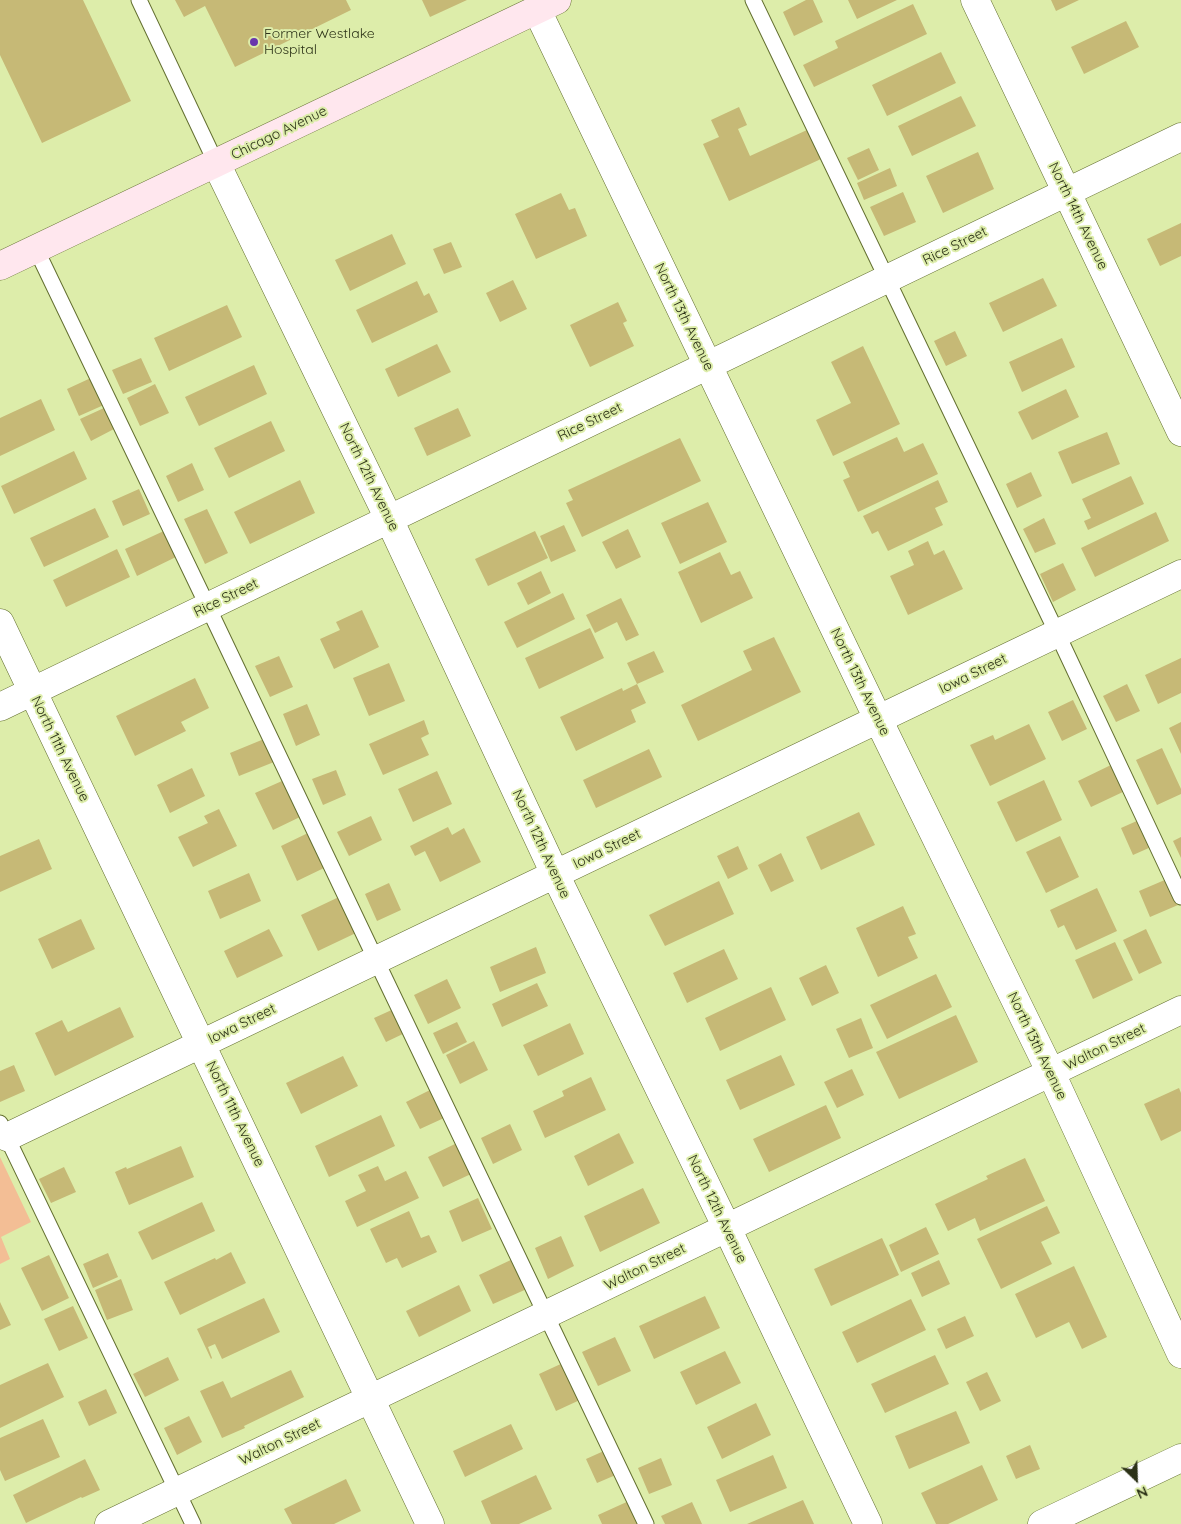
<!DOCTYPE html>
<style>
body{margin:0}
#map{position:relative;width:1181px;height:1524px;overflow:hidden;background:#ddedaa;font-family:Quicksand,sans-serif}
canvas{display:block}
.north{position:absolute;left:1111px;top:1454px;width:50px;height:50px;-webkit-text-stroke:4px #ddedaa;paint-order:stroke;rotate:156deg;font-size:14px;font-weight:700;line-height:20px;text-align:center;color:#2c3217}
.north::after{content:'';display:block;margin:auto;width:18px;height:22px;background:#2c3217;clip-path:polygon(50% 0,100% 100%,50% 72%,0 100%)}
</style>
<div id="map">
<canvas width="1181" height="1524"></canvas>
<div class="north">N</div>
</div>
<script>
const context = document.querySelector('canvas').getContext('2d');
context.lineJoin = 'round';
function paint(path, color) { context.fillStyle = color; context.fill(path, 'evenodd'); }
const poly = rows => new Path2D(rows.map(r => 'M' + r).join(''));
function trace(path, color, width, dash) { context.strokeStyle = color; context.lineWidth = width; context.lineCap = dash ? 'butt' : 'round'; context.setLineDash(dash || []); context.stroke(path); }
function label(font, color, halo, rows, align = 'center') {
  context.font = font + ' Quicksand,sans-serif'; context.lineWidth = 4; context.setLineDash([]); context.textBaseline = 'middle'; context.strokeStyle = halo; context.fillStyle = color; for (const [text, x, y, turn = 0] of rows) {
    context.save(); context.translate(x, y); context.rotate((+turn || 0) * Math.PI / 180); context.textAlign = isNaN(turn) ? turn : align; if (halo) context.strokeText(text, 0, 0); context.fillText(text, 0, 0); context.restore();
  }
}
paint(poly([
 [0,1157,31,1222,1,1237,10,1259,0,1264]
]), '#f3be95');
paint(poly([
 [0,0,83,0,131,101,42,143,0,55],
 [175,0,346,0,351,10,235,67,205,6,184,17],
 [422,0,467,0,430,17],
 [806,0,813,0,823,22,794,36,783,12],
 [848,0,897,0,857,19],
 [1051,0,1079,0,1056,11],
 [913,4,927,34,814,87,803,65,838,48,835,41],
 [1126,21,1139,47,1084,74,1071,47],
 [941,52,956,83,887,116,872,85],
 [961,96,976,126,912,156,898,126],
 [739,107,747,125,738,129,750,156,807,130,821,159,729,201,703,144,719,137,711,120],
 [869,148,879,170,858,180,847,158],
 [978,152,994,189,943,213,926,176],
 [890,168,897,186,864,200,857,183],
 [903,192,916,222,884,236,870,207],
 [561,193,569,210,575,208,587,236,536,259,515,214],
 [1181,223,1181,256,1160,266,1147,239],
 [392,234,406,264,350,291,335,260],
 [451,242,462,267,444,274,433,249],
 [1043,278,1057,306,1003,332,989,303],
 [513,280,527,309,500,322,486,293],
 [417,281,424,296,429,293,438,312,372,343,356,310],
 [618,302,627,321,623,323,634,346,590,367,570,325],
 [227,305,242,337,169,371,154,338],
 [955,331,967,356,946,366,934,341],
 [1062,338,1075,367,1022,392,1009,362],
 [437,344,451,372,398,397,385,369],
 [863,346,900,424,833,456,816,420,851,403,831,362],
 [141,358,152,382,123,394,112,370],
 [254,365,267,394,199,426,185,397],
 [93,377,106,404,79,416,67,389],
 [155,384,169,413,140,426,127,398],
 [1066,389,1079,417,1032,440,1018,412],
 [41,399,55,430,0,456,0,418],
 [104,408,114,429,91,441,80,419],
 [458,408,471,436,427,456,414,428],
 [271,421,285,451,229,478,214,448],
 [1107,432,1120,464,1072,484,1058,452],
 [897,437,904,452,923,443,938,474,858,512,843,480,850,477,843,462],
 [680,438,701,481,582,537,566,503,573,500,568,490],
 [74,451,87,479,14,514,1,486],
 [192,463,204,490,178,502,166,476],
 [1031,472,1042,496,1017,508,1006,484],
 [1131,476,1144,504,1088,530,1084,521,1091,518,1082,499],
 [300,480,315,513,250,544,234,512],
 [938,480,948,502,935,508,943,525,888,551,878,531,872,534,863,516],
 [139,489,150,514,123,526,112,501],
 [708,502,727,542,680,564,661,523],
 [95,508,109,537,44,567,30,538],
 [207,509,228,553,205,564,184,519],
 [1156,512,1169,541,1095,577,1081,548],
 [1044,518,1056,544,1035,553,1023,529],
 [564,525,576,551,551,562,540,536],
 [628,529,641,557,616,569,602,542],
 [166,530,178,556,137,576,125,549],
 [535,531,548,558,488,586,475,559],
 [928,541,934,555,944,550,963,589,908,615,890,576,914,565,908,551],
 [117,549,130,577,66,607,53,580],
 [720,552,731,575,740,571,753,598,701,623,678,572],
 [1063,563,1076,590,1053,602,1040,574],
 [541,571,551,593,528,605,517,583],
 [563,593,575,619,517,648,504,622],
 [621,598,639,635,626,641,617,622,595,633,586,615],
 [362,610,379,647,334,669,320,639,340,630,336,622],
 [590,628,604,658,539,689,525,658],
 [774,637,801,692,698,741,681,705,752,670,743,651],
 [654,651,664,672,637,684,627,663],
 [279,656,293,687,270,697,255,666],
 [1181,658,1181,693,1158,704,1145,675],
 [389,663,405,701,369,716,353,678],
 [195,678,209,708,181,722,186,731,135,756,116,716],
 [637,684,646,703,631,710,636,722,576,751,560,717,622,688,623,691],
 [1127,684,1140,711,1116,722,1103,696],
 [1073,700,1087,729,1062,741,1048,712],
 [307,704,320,735,296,746,283,714],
 [424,720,429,734,421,738,429,755,383,775,369,744],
 [1181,722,1181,754,1169,728],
 [1029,724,1046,759,990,786,970,745,993,735,995,740],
 [264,739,274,762,239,776,230,753],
 [1162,748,1181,789,1181,794,1157,805,1136,760],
 [649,749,662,777,596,808,583,780],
 [1113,764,1125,791,1091,807,1078,781],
 [192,768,205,796,170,813,157,785],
 [336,770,346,795,323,805,312,779],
 [437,771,452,804,413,822,398,789],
 [1044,780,1062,820,1016,842,997,802],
 [282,781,300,817,273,830,255,793],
 [219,809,237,846,193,867,178,837,208,823,204,816],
 [859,812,875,845,821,870,806,837],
 [371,816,382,840,349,856,337,832],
 [1139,820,1151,847,1133,855,1121,828],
 [448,827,452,835,464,828,481,862,440,882,425,851,415,856,410,846],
 [308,833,324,868,297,881,281,846],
 [1060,836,1079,877,1046,893,1026,852],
 [1181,837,1181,858,1173,841],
 [39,839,52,869,0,892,0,856],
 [738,846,748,869,728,879,717,856],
 [781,853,794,881,771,892,758,865],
 [249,873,261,901,220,919,208,891],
 [1167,879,1178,905,1150,917,1139,891],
 [719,881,734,914,665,946,649,915],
 [389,883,401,910,377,921,365,894],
 [1097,888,1117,931,1076,950,1064,925,1058,928,1050,910],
 [341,896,358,932,318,951,301,915],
 [903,906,916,934,908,937,918,958,878,977,856,928],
 [81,919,95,949,52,969,38,939],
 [269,929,283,956,237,978,224,951],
 [1146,929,1162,963,1139,974,1123,940],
 [1115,942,1133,980,1093,999,1075,960],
 [536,947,546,973,500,992,490,967],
 [724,949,738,979,687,1003,673,973],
 [826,965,839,993,812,1006,799,978],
 [936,974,952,1007,887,1039,870,1005],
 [447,979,461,1008,428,1024,414,995],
 [537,983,548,1006,502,1027,492,1004],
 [771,987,786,1020,720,1051,705,1018],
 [120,1007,134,1037,55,1076,35,1033,62,1020,68,1032],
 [396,1008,407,1032,386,1042,374,1018],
 [956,1015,978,1062,899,1099,876,1052],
 [861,1018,873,1048,849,1058,836,1029],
 [457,1022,467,1042,443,1054,433,1033],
 [570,1023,584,1054,538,1076,523,1045],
 [474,1041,488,1070,460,1084,446,1055],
 [781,1055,795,1085,740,1110,726,1080],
 [343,1056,358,1086,301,1114,286,1083],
 [14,1065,25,1091,0,1102,0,1071],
 [852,1069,864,1095,837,1108,824,1082],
 [591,1077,606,1110,545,1138,533,1111,564,1096,562,1091],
 [1179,1088,1181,1093,1181,1131,1161,1141,1144,1104],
 [430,1090,444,1118,420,1129,406,1102],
 [826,1105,841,1138,769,1172,753,1139],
 [381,1115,395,1146,329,1177,315,1146],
 [510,1124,522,1150,493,1164,481,1138],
 [619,1133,634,1163,588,1186,574,1156],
 [457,1143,471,1174,443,1187,428,1157],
 [181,1146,194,1177,129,1205,115,1172,126,1167,127,1169],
 [1025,1158,1045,1201,980,1231,975,1218,948,1231,935,1204,988,1179,986,1176],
 [378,1166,385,1181,406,1171,419,1198,357,1227,345,1201,366,1191,358,1175],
 [64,1167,76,1192,51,1203,39,1179],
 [643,1188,660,1223,600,1252,584,1216],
 [478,1198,492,1229,462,1242,449,1211],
 [202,1202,215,1231,152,1260,138,1232],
 [1047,1206,1060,1233,1041,1242,1052,1264,1001,1289,977,1239],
 [409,1211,421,1238,429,1235,437,1252,402,1268,397,1258,386,1263,370,1229],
 [926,1227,939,1254,901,1272,889,1245],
 [561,1236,574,1266,548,1279,535,1248],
 [882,1238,899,1275,831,1306,814,1269],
 [231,1252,246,1283,180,1315,164,1282,215,1258,216,1260],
 [108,1253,118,1277,93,1288,83,1264],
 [49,1255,69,1298,42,1311,21,1268],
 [515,1258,529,1288,493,1304,479,1275],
 [939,1260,950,1284,922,1297,911,1273],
 [1074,1266,1107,1337,1082,1349,1069,1322,1036,1338,1015,1294],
 [121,1279,133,1310,107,1320,95,1290],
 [459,1285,471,1311,419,1337,406,1311],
 [705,1296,720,1328,654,1359,639,1326],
 [264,1298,280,1332,222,1359,215,1344,208,1347,212,1358,211,1359,197,1329],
 [911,1299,926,1330,857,1363,842,1332],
 [0,1302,11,1325,0,1330],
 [73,1306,88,1338,59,1351,44,1319],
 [965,1316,974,1336,946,1349,937,1329],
 [615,1337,631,1371,598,1386,582,1352],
 [725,1351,741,1383,696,1405,680,1372],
 [935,1355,949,1384,885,1413,871,1384],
 [168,1357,179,1380,145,1397,133,1374],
 [565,1362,582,1399,556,1411,539,1374],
 [48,1363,64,1397,0,1428,0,1385],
 [291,1370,304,1397,244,1426,245,1428,222,1438,200,1391,223,1381,231,1398],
 [987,1372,1001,1401,980,1411,966,1382],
 [106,1389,117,1413,89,1426,78,1402],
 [756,1403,771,1435,722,1459,707,1427],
 [956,1411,970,1443,909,1469,895,1436],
 [189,1416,202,1442,177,1455,164,1428],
 [43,1419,60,1457,5,1481,0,1470,0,1438],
 [511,1424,523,1449,465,1477,453,1451],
 [1030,1445,1040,1469,1016,1479,1006,1456],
 [606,1450,618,1474,597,1483,586,1459],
 [773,1455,787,1488,730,1512,716,1480],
 [661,1458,672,1485,649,1494,638,1468],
 [85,1459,100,1490,82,1498,81,1497,26,1523,13,1495],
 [982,1465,998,1500,948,1524,936,1524,921,1493],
 [536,1475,552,1509,519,1524,491,1524,481,1501],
 [346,1479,361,1511,334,1524,292,1524,284,1509],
 [631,1500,643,1524,602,1524,598,1515],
 [803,1500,814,1524,747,1524],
 [692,1502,702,1524,665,1524,661,1516]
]), '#c6b976');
const lane = poly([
 [139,0,216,163],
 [753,0,1057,633,1181,897],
 [36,249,208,607,376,960,646,1524],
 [0,1123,193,1524]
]);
const street = poly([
 [975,0,1181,432],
 [537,10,878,719,1051,1073,1181,1354],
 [216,163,389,519,555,874,727,1228,868,1524],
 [0,623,430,1524],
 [0,707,1181,137],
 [7,1137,1181,574],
 [109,1524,1181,1010],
 [1042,1524,1181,1458]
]);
const secondary = poly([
 [0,266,557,0]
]);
trace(lane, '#636f30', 17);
trace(street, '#636f30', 29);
trace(secondary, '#636f30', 29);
trace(lane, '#fff', 15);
trace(street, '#fff', 28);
trace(secondary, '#ffe7ee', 28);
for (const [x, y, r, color] of [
 [254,42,5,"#6936ad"]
]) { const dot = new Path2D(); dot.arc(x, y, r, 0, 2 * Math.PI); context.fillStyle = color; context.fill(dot); trace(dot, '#ddedaa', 2); }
label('14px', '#2c3217', '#ddedaa', [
 ["Former Westlake",264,34],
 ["Hospital",264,50]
], 'left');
label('14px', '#2c3217', '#ddedaa', [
 ["Chicago Avenue",279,133,-26],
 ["North 14th Avenue",1078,216,64],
 ["Rice Street",955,246,-26],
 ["North 13th Avenue",684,317,64],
 ["Rice Street",590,422,-26],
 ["North 12th Avenue",369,477,64],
 ["Rice Street",226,598,-26],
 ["Iowa Street",973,674,-26],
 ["North 13th Avenue",860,682,64],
 ["North 11th Avenue",60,749,64],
 ["North 12th Avenue",541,844,65],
 ["Iowa Street",607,849,-26],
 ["Iowa Street",242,1024,-26],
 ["North 13th Avenue",1037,1046,64],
 ["Walton Street",1105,1047,-26],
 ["North 11th Avenue",235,1114,64],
 ["North 12th Avenue",717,1209,64],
 ["Walton Street",645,1267,-26],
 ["Walton Street",280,1442,-26]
]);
</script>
